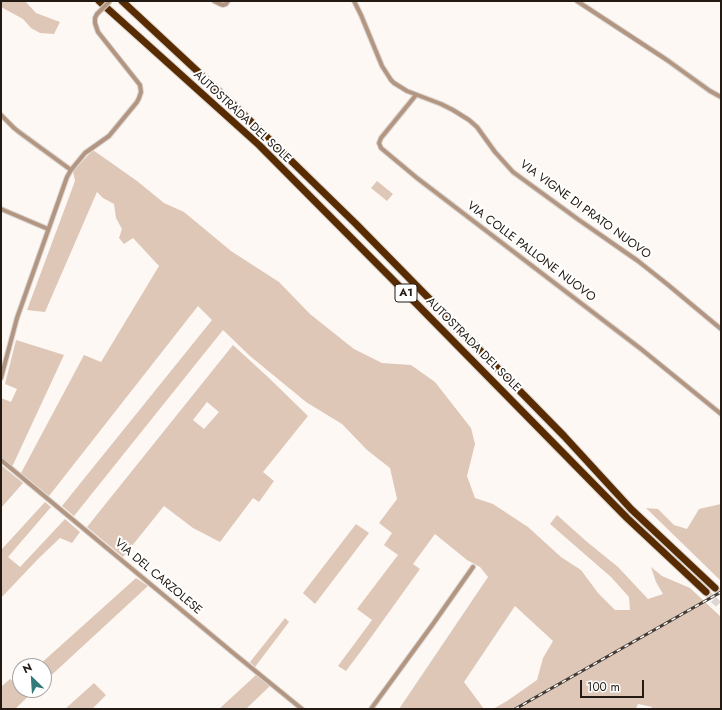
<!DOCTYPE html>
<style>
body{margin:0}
#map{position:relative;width:722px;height:710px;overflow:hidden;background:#fdf8f4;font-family:Jost,sans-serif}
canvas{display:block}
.frame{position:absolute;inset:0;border:2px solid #221a13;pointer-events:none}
.north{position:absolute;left:12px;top:658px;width:40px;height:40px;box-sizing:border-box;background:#fff;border:1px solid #a7a3a1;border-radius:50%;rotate:335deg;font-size:11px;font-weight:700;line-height:16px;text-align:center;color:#221a13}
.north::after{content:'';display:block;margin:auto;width:14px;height:18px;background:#327b7a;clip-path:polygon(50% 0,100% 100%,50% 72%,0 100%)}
.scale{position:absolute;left:580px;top:680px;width:64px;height:18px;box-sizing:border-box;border:2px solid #221a13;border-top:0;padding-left:5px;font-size:12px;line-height:14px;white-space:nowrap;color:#221a13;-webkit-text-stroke:3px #fff;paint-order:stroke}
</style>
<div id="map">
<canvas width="722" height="710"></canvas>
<div class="frame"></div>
<div class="north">N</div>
<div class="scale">100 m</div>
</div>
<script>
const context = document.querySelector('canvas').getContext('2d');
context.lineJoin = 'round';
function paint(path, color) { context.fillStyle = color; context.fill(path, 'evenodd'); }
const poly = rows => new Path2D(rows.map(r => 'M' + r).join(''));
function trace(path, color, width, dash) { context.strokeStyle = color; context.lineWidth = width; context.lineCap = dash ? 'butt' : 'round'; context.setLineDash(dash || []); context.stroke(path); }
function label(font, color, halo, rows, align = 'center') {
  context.font = font + ' Jost,sans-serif'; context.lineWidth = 4; context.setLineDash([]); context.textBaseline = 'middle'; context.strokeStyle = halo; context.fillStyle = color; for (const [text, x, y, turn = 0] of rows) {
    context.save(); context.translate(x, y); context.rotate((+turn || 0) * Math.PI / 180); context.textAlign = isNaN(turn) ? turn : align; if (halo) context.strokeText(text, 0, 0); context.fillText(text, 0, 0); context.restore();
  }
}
paint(poly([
 [1,1,25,1,36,13,60,22,54,34,40,33,31,28,23,19,1,7],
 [93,150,137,181,164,203,184,212,231,251,279,282,310,314,354,349,382,363,411,365,435,382,471,428,475,444,467,476,475,498,493,504,528,527,561,557,581,570,598,593,615,610,630,610,629,597,611,577,550,524,557,515,586,541,618,567,648,599,663,594,656,582,651,567,662,576,690,588,721,617,721,709,651,709,652,707,638,704,636,709,493,709,507,701,537,680,543,658,553,641,515,606,464,682,484,709,399,709,488,577,480,567,467,560,435,534,413,564,420,569,364,647,346,671,338,666,372,620,357,609,398,555,384,545,392,533,379,523,397,499,390,468,367,450,342,424,306,402,250,356,223,330,74,516,62,506,212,320,198,306,49,496,21,473,84,355,101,362,159,266,133,238,124,244,119,238,122,229,116,218,114,204,103,198,97,192,45,312,27,310,75,181,73,171],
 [377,181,393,194,387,201,371,188],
 [16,340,64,355,12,467,1,457,1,398,11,402,17,389,5,384],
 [233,345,269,378,308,416,263,472,274,481,259,502,253,498,220,542,193,528,164,506,123,557,87,527],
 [207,402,219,412,204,429,193,420],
 [1,465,23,483,1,508],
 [45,502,51,507,8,557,20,567,65,519,80,532,72,543,60,538,39,558,1,598,1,550],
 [721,504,721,581,646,508,658,509,674,525,687,529,699,509],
 [356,524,369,533,315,604,303,593],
 [136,578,148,586,44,682,44,666,38,666],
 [285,618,289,622,255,667,250,662],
 [256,675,270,686,246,709,219,709],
 [10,679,17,684,20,682,20,690,35,690,15,709,1,709,1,687],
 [94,683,106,695,92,709,65,709]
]), '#dec7b7');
trace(poly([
 [715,588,721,594],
 [706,592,721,607]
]), '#dcd7d2', 7, [7, 3.5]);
const street = poly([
 [214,1,220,4,223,5,226,4,228,1],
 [354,1,361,15,382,66,391,80,394,83,407,91,441,104,453,110,469,120,477,127,495,152,513,172,579,220,638,261,667,284,721,329],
 [577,1,667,60,710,91,721,97],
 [416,95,381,138,379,143,381,148,417,178,641,349,721,414],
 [1,115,14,128,19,132,71,170],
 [1,209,48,229],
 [1,378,17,318,67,177,71,170,85,153,109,136,137,102,139,98,141,92,140,85,98,32,95,23,95,18,97,14],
 [1,460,232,652,302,709],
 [371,709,433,624,473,567]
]);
const highway = poly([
 [99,1,259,145,396,283,627,518,706,592],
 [122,1,237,108,356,224,564,436,631,509,715,588]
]);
trace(street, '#dad4d0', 6);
trace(highway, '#dad4d0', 9);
trace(street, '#b39681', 4);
trace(highway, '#582c00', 7);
const rail = poly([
 [515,709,721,592]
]);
trace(rail, '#433b34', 3);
trace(rail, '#fff', 1.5, [4.5]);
const streetBridge = poly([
 [97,14,110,1]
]);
trace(streetBridge, '#dad4d0', 6, []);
trace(streetBridge, '#b39681', 4);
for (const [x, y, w] of [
 [406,293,22]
]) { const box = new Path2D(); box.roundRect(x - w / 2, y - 9, w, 18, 3); context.fillStyle = '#fff'; context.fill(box); trace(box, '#221a13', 1); }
label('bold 11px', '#221a13', null, [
 ["A1",406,293]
]);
label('12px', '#221a13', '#fff', [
 ["AUTOSTRADA DEL SOLE",242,117,43],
 ["VIA VIGNE DI PRATO NUOVO",585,210,36],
 ["VIA COLLE PALLONE NUOVO",531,252,37],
 ["AUTOSTRADA DEL SOLE",473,345,45],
 ["VIA DEL CARZOLESE",158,577,40]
]);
</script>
